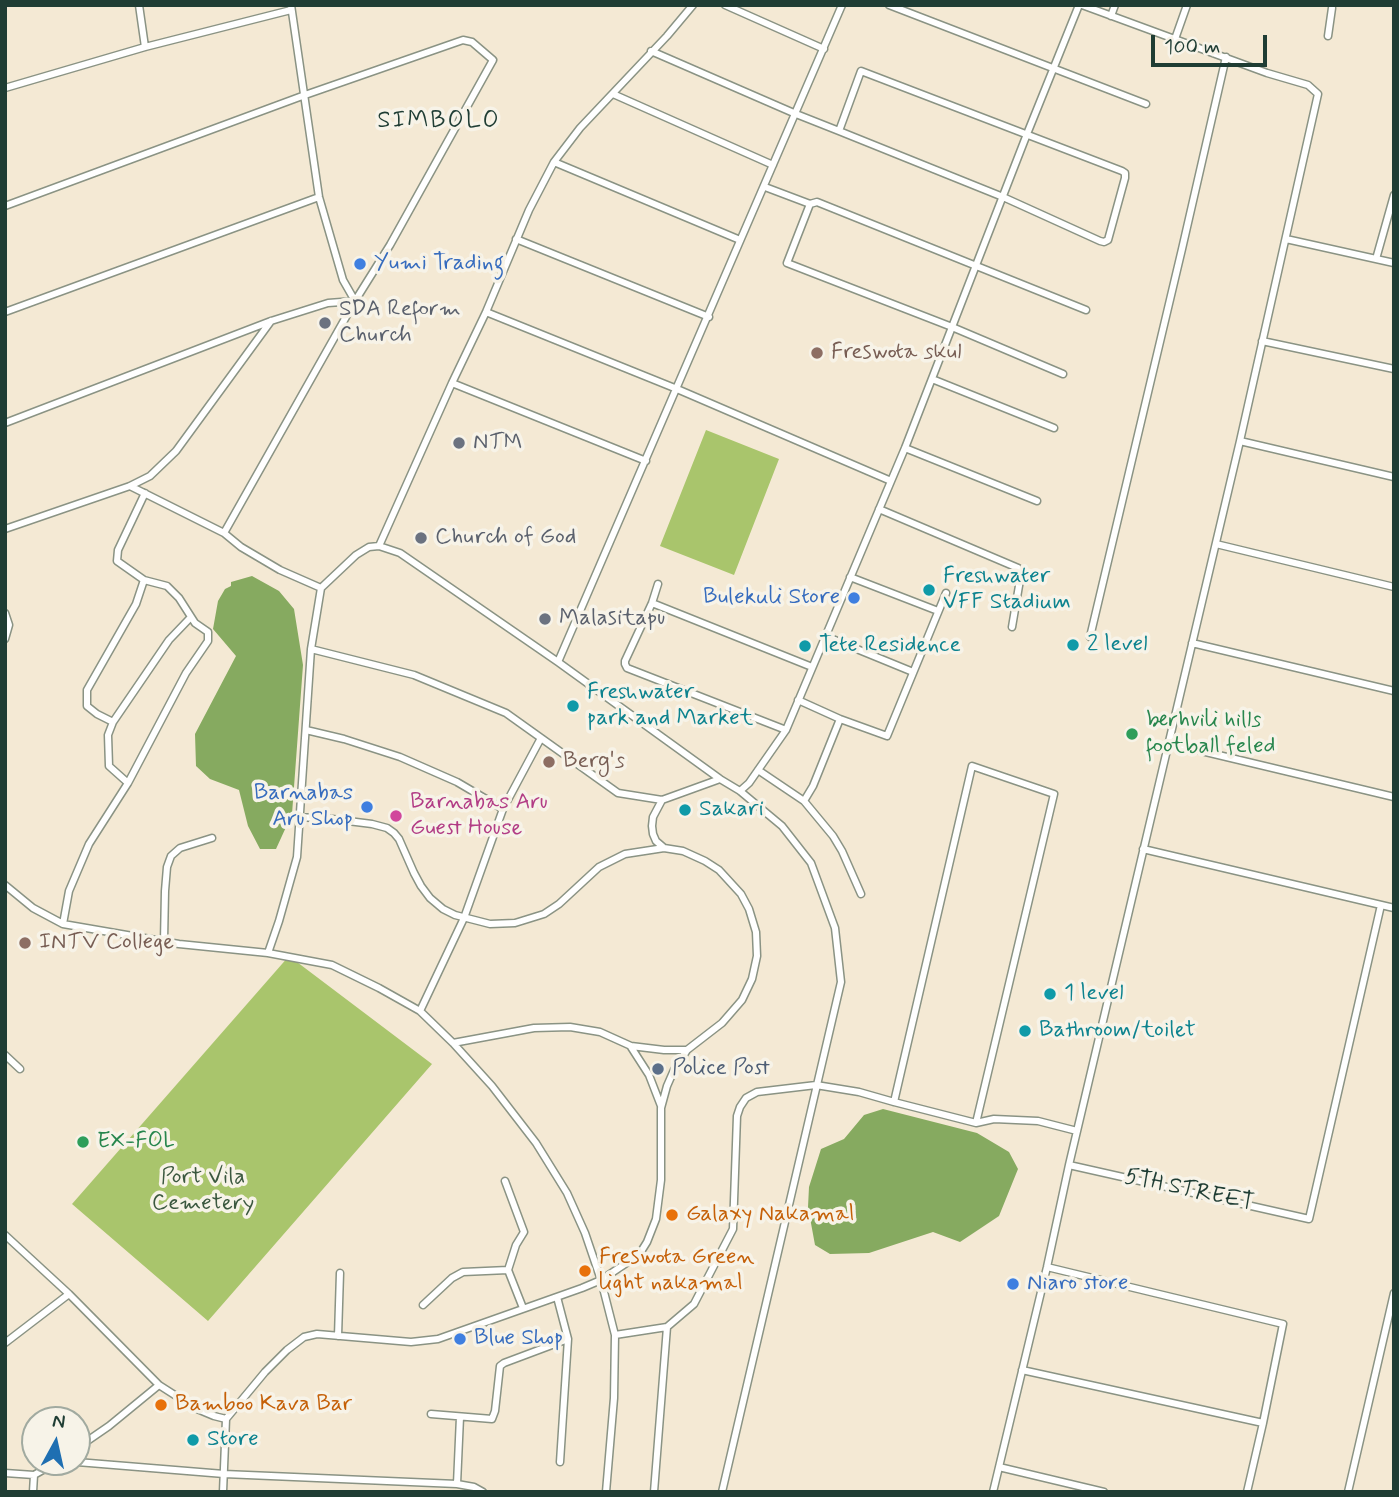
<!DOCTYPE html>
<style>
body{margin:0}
#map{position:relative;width:1399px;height:1497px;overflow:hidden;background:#f4e9d4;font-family:Mynerve,sans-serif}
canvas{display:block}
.frame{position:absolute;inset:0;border:7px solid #1f3d34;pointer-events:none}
.north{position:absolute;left:21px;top:1406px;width:70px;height:70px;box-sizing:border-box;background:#f7f3e8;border:2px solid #a1aaa0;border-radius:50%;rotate:8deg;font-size:19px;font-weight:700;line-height:28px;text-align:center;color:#1f3d34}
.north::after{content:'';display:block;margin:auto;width:24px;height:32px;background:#1f6fb2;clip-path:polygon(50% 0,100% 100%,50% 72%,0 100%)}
.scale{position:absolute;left:1151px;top:35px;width:116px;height:32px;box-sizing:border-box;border:4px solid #1f3d34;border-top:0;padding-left:9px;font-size:21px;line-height:24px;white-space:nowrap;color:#1f3d34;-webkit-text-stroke:5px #f7f3e8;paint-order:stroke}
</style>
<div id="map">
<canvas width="1399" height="1497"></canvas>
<div class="frame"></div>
<div class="north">N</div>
<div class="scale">100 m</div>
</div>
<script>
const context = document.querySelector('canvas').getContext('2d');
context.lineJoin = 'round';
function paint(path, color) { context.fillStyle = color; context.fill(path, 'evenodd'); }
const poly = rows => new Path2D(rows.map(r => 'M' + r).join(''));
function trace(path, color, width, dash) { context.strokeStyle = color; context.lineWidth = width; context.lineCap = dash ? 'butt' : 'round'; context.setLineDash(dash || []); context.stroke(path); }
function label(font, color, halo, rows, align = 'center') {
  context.font = font + ' Mynerve,sans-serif'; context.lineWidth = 7; context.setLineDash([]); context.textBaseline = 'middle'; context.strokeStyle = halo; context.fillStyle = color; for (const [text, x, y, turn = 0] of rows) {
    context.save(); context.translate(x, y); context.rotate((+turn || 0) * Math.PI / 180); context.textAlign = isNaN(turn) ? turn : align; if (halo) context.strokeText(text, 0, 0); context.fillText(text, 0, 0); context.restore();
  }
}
paint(poly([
 [706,430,779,459,734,575,660,546],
 [289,956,432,1064,208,1321,72,1204]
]), '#a9c56c');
paint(poly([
 [252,576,279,591,294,609,303,665,292,814,276,849,260,849,248,826,239,790,210,779,196,766,195,734,236,656,213,629,218,601,225,589,231,586,231,582],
 [883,1109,977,1133,1009,1152,1018,1169,999,1216,960,1242,933,1232,869,1253,830,1254,815,1245,808,1207,809,1187,821,1149,844,1139,864,1115]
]), '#86aa60');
const street = poly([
 [139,5,145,47],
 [291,5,319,197,343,280,355,301],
 [725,5,824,49],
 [889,5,1146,104],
 [1111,16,1115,5],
 [1328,36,1332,8],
 [1175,39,1187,5],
 [651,51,796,114,839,131,1003,197,1100,241,1104,242,1108,240,1125,178,1125,173,1122,171,861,71,839,131],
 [5,88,145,47,291,10],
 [613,94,773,165],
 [554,162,740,240],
 [765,187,810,204,817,202,1086,310],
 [810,204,787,263,952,327,1063,374],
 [5,206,305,95,463,40,472,42,493,60,390,245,355,301,224,533],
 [516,239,709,317],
 [1286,239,1394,263],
 [1376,259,1394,195],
 [5,312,319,197],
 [486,312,677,389,891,481],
 [1262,341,1394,369],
 [932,379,1054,428],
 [5,423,271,321,328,303,355,301],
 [1240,441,1394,477],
 [905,448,1037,501],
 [646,461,452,383,486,312,529,210,554,162,580,128,667,36,693,5],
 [130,486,224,533,241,547,280,570,321,588],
 [879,509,1018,568,1021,574,1012,627],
 [5,529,130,486,150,476,176,451,271,321],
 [1216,544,1394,587],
 [379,546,452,383],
 [850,577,938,611],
 [658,584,652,603,625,661,625,664,627,668,786,730],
 [652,603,812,667],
 [5,613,9,625,5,639],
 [825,636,913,672],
 [1090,637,1182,249,1226,57],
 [1192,643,1394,691],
 [311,649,414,675,506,713,618,793,662,800,720,779],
 [558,662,842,5],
 [798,700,840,719,887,736,946,593],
 [113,722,97,714,87,706,87,690,136,604,144,580],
 [306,730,344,739,400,757,457,782,503,809,541,738],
 [1168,743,1394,797],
 [758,770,804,801,813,786,840,719],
 [128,783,109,766,108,735,113,722,169,640,191,617],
 [740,791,749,783,786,730,905,448,1027,134,1079,5],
 [662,800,653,817,652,826,653,834,656,841,663,847],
 [804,801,833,836,842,851,861,894],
 [1143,849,1394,908],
 [5,885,33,908,63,924,179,944,268,953,332,965,379,988,420,1011,453,1043,492,1086,536,1143,567,1193,585,1233,601,1280,615,1335,614,1398,606,1492],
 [63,924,69,891,89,844,128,783,186,673,208,641,208,632,195,623,179,598,167,586,144,580,117,561,118,550,145,493],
 [164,941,165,891,167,867,171,856,180,848,212,838],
 [268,953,279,921,297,857,311,649,321,588,356,555,369,547,379,546,400,553,558,662,720,779,740,791,782,826,811,863,835,928,841,982,722,1492],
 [420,1011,464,918,503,809],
 [453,1043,534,1028,570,1027,600,1032,631,1046,664,1050,687,1050],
 [631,1047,649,1075,661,1106],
 [5,1055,20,1069],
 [976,1123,994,1119,1038,1121,1077,1131],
 [1069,1165,1309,1219,1381,905],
 [505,1181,524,1232,516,1245,508,1270,523,1308],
 [5,1235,69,1294,159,1385],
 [1047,1267,1283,1324,1263,1423,1247,1492],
 [557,1297,568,1339,560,1462],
 [423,1305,452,1278,463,1272,508,1270],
 [615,1335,667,1327,694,1304,733,1229,737,1116,740,1107,746,1098,757,1092,816,1085,859,1092,894,1102,976,1123,1054,794,972,766,894,1102],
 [338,1336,340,1273],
 [5,1343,69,1294],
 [1022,1370,1263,1423],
 [431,1414,492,1419,495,1411,500,1366,504,1363,568,1339],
 [226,1419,265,1372,287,1350,304,1337,317,1334,411,1342,438,1339,582,1288,601,1280,634,1258,642,1250,647,1242,656,1219,661,1180,661,1108,667,1086,674,1070,687,1050,722,1023,742,1000,752,979,757,956,756,932,749,909,741,894,719,870,705,861,683,851,664,848,625,854,599,867,559,904,544,914,515,923,490,924,455,915,443,909,430,898,421,886,414,873,399,839,394,833,387,828,372,824,332,819,299,817],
 [77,1448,109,1426,159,1385,195,1408,214,1416,226,1419,223,1492],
 [77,1462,224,1474,457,1484,474,1487,483,1492],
 [999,1467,1104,1492],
 [5,1473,34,1475,57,1462],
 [457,1484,460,1417],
 [33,1492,34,1475],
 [654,1492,667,1327],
 [993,1492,1047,1267,1069,1165,1240,441,1318,94,1308,85,1267,73,1082,5],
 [1348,1492,1394,1293]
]);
trace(street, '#8a9384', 9);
trace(street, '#fff', 6);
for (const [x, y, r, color] of [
 [360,264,7,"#3f7fe0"],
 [325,323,7,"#6b7280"],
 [817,353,7,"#8d6e63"],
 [459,443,7,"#6b7280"],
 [421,538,7,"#6b7280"],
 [929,590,7,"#0f9aa8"],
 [854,598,7,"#3f7fe0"],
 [545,619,7,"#6b7280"],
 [1073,645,7,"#0f9aa8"],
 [805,646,7,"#0f9aa8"],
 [573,706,7,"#0f9aa8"],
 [1132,734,7,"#2e9e5b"],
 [549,762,7,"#8d6e63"],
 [367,807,7,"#3f7fe0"],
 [685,810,7,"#0f9aa8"],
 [396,816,7,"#d1479c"],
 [25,943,7,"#8d6e63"],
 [1050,994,7,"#0f9aa8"],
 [1025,1031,7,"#0f9aa8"],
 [658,1069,7,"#5c6f8a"],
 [83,1142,7,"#2e9e5b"],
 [672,1215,7,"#e8710a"],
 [585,1271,7,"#e8710a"],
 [1013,1284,7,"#3f7fe0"],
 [460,1339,7,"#3f7fe0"],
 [161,1405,7,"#e8710a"],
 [193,1440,7,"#0f9aa8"]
]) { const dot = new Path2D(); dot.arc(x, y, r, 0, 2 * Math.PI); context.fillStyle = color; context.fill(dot); trace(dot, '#f7f3e8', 2.5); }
label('23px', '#366cbe', '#f7f3e8', [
 ["Yumi Trading",374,264],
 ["Bulekuli Store",840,598,"right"],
 ["Barnabas",353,794,"right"],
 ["Aru Shop",353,820,"right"],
 ["Niaro store",1027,1284],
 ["Blue Shop",474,1339]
], 'left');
label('23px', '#5b616d', '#f7f3e8', [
 ["SDA Reform",339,310],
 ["Church",339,336],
 ["NTM",473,443],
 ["Church of God",435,538],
 ["Malasitapu",559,619]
], 'left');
label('23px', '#785e54', '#f7f3e8', [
 ["Freswota skul",831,353],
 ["Berg's",563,762],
 ["INTV College",39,943]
], 'left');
label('23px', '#0d838f', '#f7f3e8', [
 ["Freshwater",943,577],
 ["VFF Stadium",943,603],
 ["2 level",1087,645],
 ["Tete Residence",819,646],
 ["Freshwater",587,693],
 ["park and Market",587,719],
 ["Sakari",699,810],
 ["1 level",1064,994],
 ["Bathroom/toilet",1039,1031],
 ["Store",207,1440]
], 'left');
label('23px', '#27864d', '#f7f3e8', [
 ["berhvili hills",1146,721],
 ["football feled",1146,747],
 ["EX-FOL",97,1142]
], 'left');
label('23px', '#b23c85', '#f7f3e8', [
 ["Barnabas Aru",410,803],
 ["Guest House",410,829]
], 'left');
label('23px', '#4e5e75', '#f7f3e8', [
 ["Police Post",672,1069]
], 'left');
label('23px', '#3b583f', '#f7f3e8', [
 ["Port Vila",203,1178],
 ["Cemetery",203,1204]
]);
label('23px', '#1f3d34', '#f7f3e8', [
 ["5TH STREET",1189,1191,12]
]);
label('23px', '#c56008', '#f7f3e8', [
 ["Galaxy Nakamal",686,1215],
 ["Freswota Green",599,1258],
 ["light nakamal",599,1284],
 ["Bamboo Kava Bar",175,1405]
], 'left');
context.letterSpacing = '2px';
label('24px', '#1f3d34', '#f7f3e8', [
 ["SIMBOLO",439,122]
]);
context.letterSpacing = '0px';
</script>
